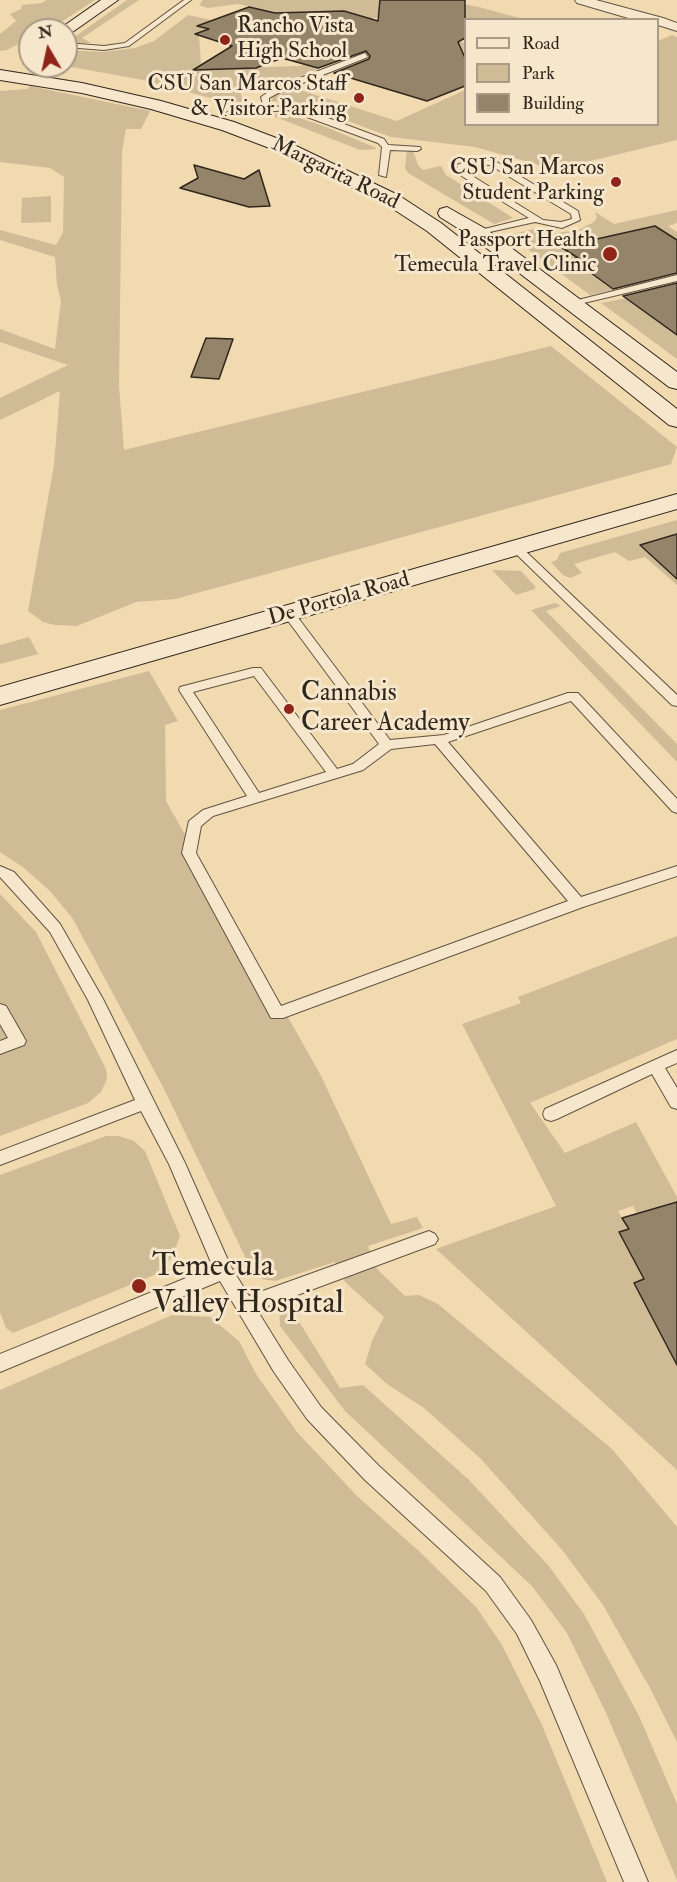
<!DOCTYPE html>
<style>
body{margin:0}
#map{position:relative;width:677px;height:1882px;overflow:hidden;background:#f1d9b0;font-family:"IM FELL Double Pica",serif}
canvas{display:block}
.legend{position:absolute;left:464px;top:18px;width:195px;height:108px;box-sizing:border-box;background:#f6e6cc;border:2px solid #a79a86;margin:0;padding:8px 10px;list-style:none;font-size:18px;color:#30271c}
.legend li{display:flex;align-items:center;gap:12px;height:30px}
.legend b{width:30px;border:2px solid #a79a86}
.north{position:absolute;left:18px;top:18px;width:60px;height:60px;box-sizing:border-box;background:#f6e6cc;border:2px solid #a79a86;border-radius:50%;rotate:351deg;font-size:16px;font-weight:700;line-height:24px;text-align:center;color:#30271c}
.north::after{content:'';display:block;margin:auto;width:21px;height:27px;background:#8f2418;clip-path:polygon(50% 0,100% 100%,50% 72%,0 100%)}
</style>
<div id="map">
<canvas width="677" height="1882"></canvas>
<ul class="legend">
<li><b style="height:8px;background:#f6e6cc"></b>Road</li>
<li><b style="height:16px;background:#d0bb97"></b>Park</li>
<li><b style="height:16px;background:#948469"></b>Building</li>
</ul>
<div class="north">N</div>
</div>
<script>
const context = document.querySelector('canvas').getContext('2d');
context.lineJoin = 'round';
function paint(path, color) { context.fillStyle = color; context.fill(path, 'evenodd'); }
const poly = rows => new Path2D(rows.map(r => 'M' + r).join(''));
function trace(path, color, width, dash) { context.strokeStyle = color; context.lineWidth = width; context.lineCap = dash ? 'butt' : 'round'; context.setLineDash(dash || []); context.stroke(path); }
function label(font, color, halo, rows, align = 'center') {
  context.font = font + ' "IM FELL Double Pica",serif'; context.lineWidth = 6; context.setLineDash([]); context.textBaseline = 'middle'; context.strokeStyle = halo; context.fillStyle = color; for (const [text, x, y, turn = 0] of rows) {
    context.save(); context.translate(x, y); context.rotate((+turn || 0) * Math.PI / 180); context.textAlign = isNaN(turn) ? turn : align; if (halo) context.strokeText(text, 0, 0); context.fillText(text, 0, 0); context.restore();
  }
}
paint(poly([
 [46,0,95,0,49,30,30,30,30,33,19,39,26,40,7,50,0,51,0,34,16,21,10,14,21,9,22,5,42,3],
 [127,0,139,0,82,38,91,43,66,43],
 [203,0,440,0,479,7,523,19,466,20,465,29,390,12,370,20,465,43,465,76,384,52,372,57,357,53,264,91,240,91,243,102,253,103,233,104,143,80,66,66,66,50,103,52,135,48,154,41,188,15,211,20,198,26,217,32,196,34,199,35,201,65,197,67,205,69,300,66,359,42,349,13,344,11,256,14,252,7,238,4,208,8,199,5],
 [672,35,677,37,677,140,549,171,536,164,475,147,391,137,302,104,271,101,274,96,294,88,397,121,465,90,466,124,658,124,658,41],
 [30,86,150,111,141,129,126,129,122,151,119,386,124,450,551,346,677,447,671,464,175,599,136,602,77,626,55,625,43,622,28,611,54,465,60,391,0,420,0,398,68,365,0,342,0,329,55,349,61,301,57,285,55,257,0,240,0,230,56,245,63,232,64,177,50,168,0,162,0,91,27,89],
 [277,113,288,114,326,127,374,147,376,149,360,150,273,116],
 [407,150,413,151,418,165,423,170,441,166,446,175,513,218,494,224,408,173,405,168],
 [51,196,51,222,21,223,22,198],
 [677,210,677,223,668,226,677,232,677,266,616,289,590,295,509,235,534,229,556,233,578,230,594,222,597,217,595,212,614,224],
 [677,294,677,359,601,303,628,298],
 [677,520,677,585,645,557,629,561,615,552,574,564,582,573,570,578,563,575,551,562,557,560,560,553],
 [492,570,521,571,535,586,535,589,516,595],
 [555,603,561,606,546,611,677,744,677,762,531,610],
 [29,637,38,654,0,664,0,645],
 [149,671,178,721,165,725,166,801,320,1074,391,1224,417,1217,423,1228,368,1246,377,1269,405,1296,419,1295,438,1304,612,1449,677,1527,677,1742,650,1688,603,1605,563,1551,481,1459,424,1408,387,1384,365,1364,372,1341,384,1317,345,1282,335,1262,275,1281,262,1279,252,1271,164,1089,73,919,50,891,24,868,0,852,0,710],
 [0,894,36,932,106,1069,107,1079,101,1092,88,1103,0,1136],
 [677,936,677,1039,530,1103,565,1153,636,1122,677,1197,677,1202,637,1214,633,1206,618,1211,629,1229,644,1279,634,1283,677,1365,677,1470,436,1249,556,1206,462,1024,521,1003,518,997],
 [106,1136,119,1136,134,1141,145,1151,180,1236,173,1256,159,1273,13,1333,6,1328,0,1312,0,1175],
 [287,1302,340,1388,363,1385,469,1480,548,1565,584,1614,639,1716,677,1804,677,1880,607,1715,567,1633,532,1586,345,1411,280,1326,279,1306],
 [172,1315,210,1317,239,1341,256,1374,297,1432,358,1497,421,1553,476,1607,502,1645,542,1725,607,1882,0,1882,0,1390]
]), '#d0bb97');
const building = poly([
 [380,0,465,0,465,38,458,42,465,58,465,86,427,101,334,73,369,59,370,56,366,51,318,68,282,58,256,68,193,70,232,46,195,34,209,29,197,26,249,7,275,13,344,11,378,21,380,0],
 [194,165,244,179,259,170,270,206,249,207,180,188,198,178,194,165],
 [655,226,677,240,677,273,613,289,572,259,578,258,561,247,655,226],
 [677,283,677,335,623,296,677,283],
 [206,338,233,339,219,379,191,377,206,338],
 [677,534,677,579,640,545,677,534],
 [677,1202,677,1365,634,1283,644,1279,619,1232,629,1229,622,1218,677,1202]
]);
paint(building, '#948469');
trace(building, '#30271c', 1.5);
const lane = poly([
 [184,0,191,0,129,46,104,50,66,47,66,43,104,46,125,43,184,0],
 [365,53,368,57,280,92,269,98,269,103,271,107,288,106,304,109,384,139,388,145,420,147,421,149,417,151,390,150,386,177,379,175,382,147,378,143,288,110,226,115,222,113,264,108,261,97,274,88,365,53],
 [472,159,495,161,578,211,580,220,562,228,535,222,476,235,476,231,529,218,460,175,457,165,472,159],
 [473,164,490,165,571,214,572,219,561,222,543,220,466,172,464,168,473,164],
 [677,275,677,281,571,306,566,303,677,275],
 [516,545,520,546,677,695,677,706,672,705,512,550,512,546,516,545],
 [289,610,293,611,390,740,444,735,568,693,578,693,677,799,677,813,672,811,571,701,448,742,581,897,677,866,677,876,583,907,283,1018,271,1018,182,853,189,821,203,810,247,796,179,690,180,687,253,668,261,668,337,769,353,764,379,744,283,614,289,610],
 [254,676,326,772,259,793,193,692,254,676],
 [435,744,568,901,281,1006,196,853,201,826,213,816,363,770,391,749,435,744],
 [0,866,14,872,60,924,103,999,185,1163,231,1267,249,1296,429,1231,435,1234,438,1239,435,1244,257,1310,288,1360,321,1407,379,1466,500,1577,531,1620,556,1665,648,1882,624,1882,540,1681,517,1634,486,1591,365,1480,307,1419,274,1372,220,1281,0,1372,0,1354,213,1267,169,1164,141,1111,0,1165,0,1151,135,1100,88,1000,50,932,0,877,0,866],
 [0,1004,6,1006,26,1041,24,1045,0,1054,0,1041,8,1038,0,1024,0,1004],
 [677,1050,677,1063,665,1068,677,1088,677,1109,671,1107,652,1074,557,1119,551,1121,545,1119,543,1114,545,1109,677,1050]
]);
const street = poly([
 [575,0,596,0,663,18,677,23,677,31,658,25,658,20,635,20,577,3,575,0]
]);
const secondary = poly([
 [101,0,118,0,71,33,66,35,66,30,58,30,101,0],
 [0,70,82,83,161,101,234,122,292,144,398,195,441,223,677,409,677,427,669,425,427,231,384,203,280,152,222,130,151,109,82,93,0,80,0,70],
 [447,207,486,229,677,372,677,389,669,387,472,237,440,217,438,213,440,209,447,207],
 [677,494,677,509,0,705,0,687,677,494]
]);
trace(lane, '#605441', 2);
trace(street, '#605441', 2);
trace(secondary, '#30271c', 2);
paint(lane, '#f6e6cc');
paint(street, '#f6e6cc');
paint(secondary, '#f6e6cc');
for (const [x, y, r, color] of [
 [225,40,6,"#8f2418"],
 [359,98,6,"#8f2418"],
 [616,182,6,"#8f2418"],
 [610,254,8,"#8f2418"],
 [289,709,6,"#8f2418"],
 [139,1286,8,"#8f2418"]
]) { const dot = new Path2D(); dot.arc(x, y, r, 0, 2 * Math.PI); context.fillStyle = color; context.fill(dot); trace(dot, '#f6e6cc', 2); }
label('22px', '#30271c', '#f6e6cc', [
 ["Rancho Vista",237,27,"left"],
 ["High School",237,52,"left"],
 ["CSU San Marcos Staff",347,85],
 ["& Visitor Parking",347,110],
 ["CSU San Marcos",604,169],
 ["Student Parking",604,194],
 ["Passport Health",596,241],
 ["Temecula Travel Clinic",596,266]
], 'right');
label('22px', '#30271c', '#f6e6cc', [
 ["Margarita Road",335,174,26],
 ["De Portola Road",339,600,-16]
]);
label('26px', '#30271c', '#f6e6cc', [
 ["Cannabis",301,694],
 ["Career Academy",301,724]
], 'left');
label('32px', '#30271c', '#f6e6cc', [
 ["Temecula",152,1268],
 ["Valley Hospital",152,1305]
], 'left');
</script>
